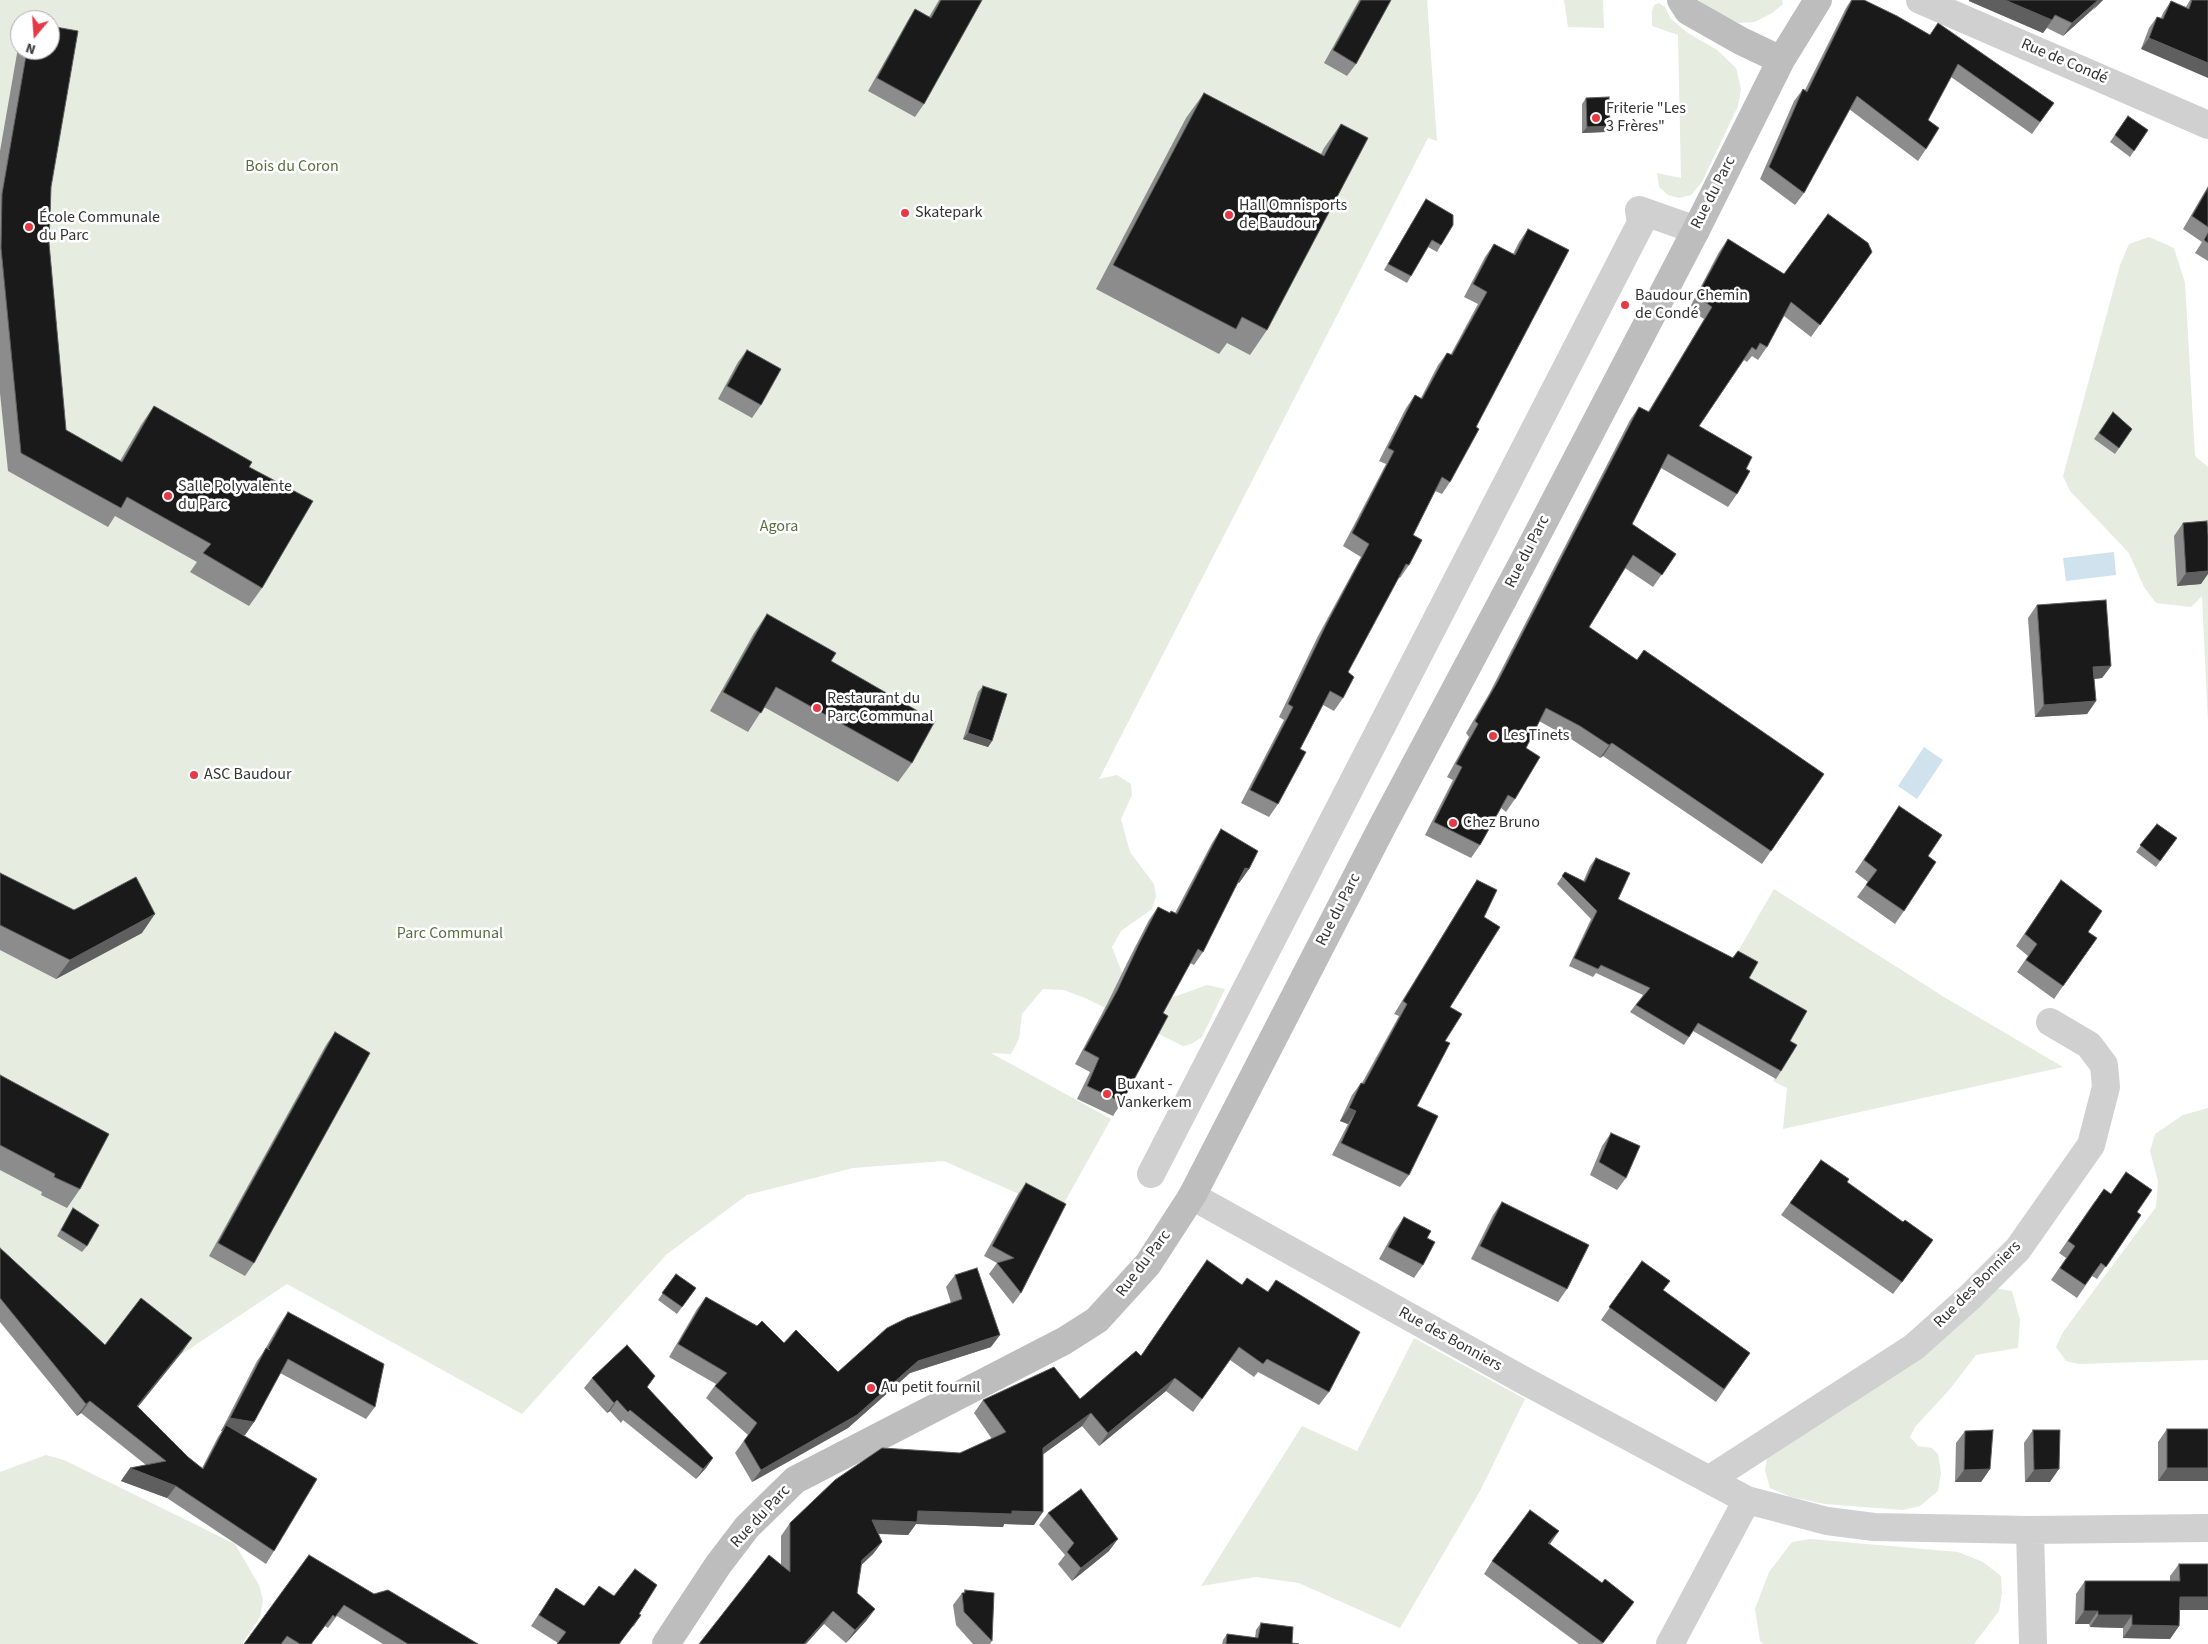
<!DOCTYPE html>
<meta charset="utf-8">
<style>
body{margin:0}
#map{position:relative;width:2208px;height:1644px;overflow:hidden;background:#fff;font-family:"Source Sans 3",sans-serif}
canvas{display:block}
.north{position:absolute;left:10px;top:10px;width:50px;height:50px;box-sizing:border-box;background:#fff;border:1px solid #adadad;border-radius:50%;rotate:198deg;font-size:14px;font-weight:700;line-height:20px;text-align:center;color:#333}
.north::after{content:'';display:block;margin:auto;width:18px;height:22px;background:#e63946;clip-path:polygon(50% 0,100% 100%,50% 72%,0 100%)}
</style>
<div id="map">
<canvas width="2208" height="1644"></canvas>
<div class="north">N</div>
</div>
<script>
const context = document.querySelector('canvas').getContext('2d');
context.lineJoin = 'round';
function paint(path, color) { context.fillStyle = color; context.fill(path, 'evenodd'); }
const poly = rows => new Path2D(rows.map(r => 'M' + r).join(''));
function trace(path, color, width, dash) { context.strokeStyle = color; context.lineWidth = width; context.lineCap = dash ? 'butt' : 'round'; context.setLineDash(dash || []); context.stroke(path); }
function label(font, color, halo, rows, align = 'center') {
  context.font = font + ' "Source Sans 3",sans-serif'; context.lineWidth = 5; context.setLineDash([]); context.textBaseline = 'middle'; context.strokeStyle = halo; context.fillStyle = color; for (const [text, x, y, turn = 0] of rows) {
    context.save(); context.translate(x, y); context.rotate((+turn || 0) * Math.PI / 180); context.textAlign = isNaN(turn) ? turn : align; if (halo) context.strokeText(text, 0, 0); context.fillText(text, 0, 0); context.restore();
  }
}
paint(poly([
 [0,0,1427,0,1437,141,1428,138,1099,779,1117,775,1131,784,1132,795,1121,819,1130,852,1154,884,1156,896,1152,909,1121,931,1112,947,1123,975,1171,998,1207,985,1225,989,1202,1037,1191,1044,1183,1046,1085,998,1064,990,1043,989,1022,1014,1019,1039,1011,1054,991,1053,1111,1119,1058,1214,1019,1194,944,1161,853,1168,747,1195,667,1254,522,1414,287,1284,122,1394,0,1259],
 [20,20,50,20,50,50,20,50],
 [1564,0,1603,0,1604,28,1568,27],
 [1698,0,1782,0,1783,4,1772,13,1755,22,1739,23,1716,14],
 [1659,3,1665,7,1671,19,1688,33,1717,50,1736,68,1741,89,1738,106,1702,182,1691,195,1679,198,1668,195,1659,187,1657,173,1681,178,1678,35,1652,26,1652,11,1654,5],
 [2149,237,2174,248,2185,283,2195,456,2208,467,2208,723,2202,596,2191,607,2156,603,2144,587,2129,553,2070,491,2063,476,2120,265,2129,244],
 [1774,889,1944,997,2063,1067,1783,1129,1787,1088,1773,1081,1789,1054,1707,1005],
 [2208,1108,2208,1360,2079,1364,2066,1361,2056,1347,2063,1332,2156,1207,2158,1181,2150,1151,2155,1134,2183,1115],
 [1993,1288,2012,1291,2020,1320,2018,1348,1976,1355,1950,1389,1915,1427,1910,1437,1918,1446,1932,1448,1938,1454,1941,1473,1938,1491,1920,1506,1903,1510,1825,1504,1791,1497,1770,1488,1765,1470,1768,1452],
 [1414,1338,1525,1399,1480,1491,1400,1628,1299,1583,1256,1577,1201,1586,1302,1426,1357,1451],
 [46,1455,64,1460,235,1544,259,1585,263,1600,260,1617,242,1644,0,1644,0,1472],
 [1810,1539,1958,1552,1983,1562,2001,1576,2002,1593,1999,1611,1974,1644,1763,1644,1760,1641,1755,1609,1769,1572,1792,1542]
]), '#e6ecdf');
paint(poly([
 [2114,552,2116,575,2066,581,2063,558],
 [1924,747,1943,760,1917,799,1898,786]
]), '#cfe2ee');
trace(poly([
 [1920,0,2208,125],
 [1151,1174,1641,223,1639,210,1696,230],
 [1192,1196,1523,1380,1747,1500,1827,1521,1874,1527,2030,1530,2208,1528],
 [1710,1479,1914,1347,1970,1297,2018,1249,2091,1145,2106,1087,2104,1065,2089,1045,2050,1022],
 [2030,1530,2033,1644],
 [1670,1644,1747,1500]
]), '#d0d0d0', 28);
trace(poly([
 [1681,0,1688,11,1741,41,1781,60],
 [666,1644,718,1565,747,1527,795,1480,1064,1341,1097,1320,1148,1264,1192,1196,1383,825,1524,560,1696,230,1781,60,1818,0]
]), '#bdbdbd', 28);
paint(poly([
 [939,0,982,0,924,104,915,117,868,91,907,22,915,9,929,17],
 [1359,0,1391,0,1356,64,1347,76,1324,63],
 [1851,0,1864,0,1930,35,2054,103,2032,134,1951,77,1928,120,1926,149,1918,161,1849,109,1804,193,1795,205,1760,179,1794,101,1803,89,1805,90,1846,8],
 [1969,0,2103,0,2063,36,2047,28,2043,33,1969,1],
 [2190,0,2208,0,2141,49,2149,28,2157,17,2161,18,2163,13,2171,1,2186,7],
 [20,40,20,50,50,50,51,187,49,243,66,430,120,461,141,425,154,406,249,467,262,588,249,606,190,572,197,562,115,516,108,527,8,471,0,393,0,151,19,42],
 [1204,93,1321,154,1324,148,1341,124,1267,330,1250,355,1227,343,1219,354,1096,289,1186,118],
 [1586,98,1610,126,1605,132,1582,133,1582,104],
 [2128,116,2148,130,2130,157,2110,142],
 [2208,186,2208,261,2195,253,2202,242,2183,229],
 [1426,199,1441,245,1437,252,1428,247,1411,276,1407,283,1384,270],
 [1528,229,1476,427,1450,482,1442,494,1435,491,1413,535,1409,565,1400,578,1398,577,1348,672,1343,698,1334,711,1323,705,1300,749,1278,804,1269,817,1241,803,1284,720,1279,717,1318,636,1361,557,1343,546,1386,464,1379,461,1406,408,1415,395,1421,398,1438,365,1447,353,1451,354,1478,304,1464,297,1485,257,1494,244,1513,254,1519,242],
 [1728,239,1784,274,1872,252,1811,337,1784,316,1767,347,1758,360,1752,356,1747,362,1744,360,1699,426,1746,469,1737,494,1728,507,1661,468,1632,524,1676,554,1653,587,1625,568,1589,627,1637,660,1824,774,1762,864,1603,756,1600,758,1571,739,1539,721,1526,748,1515,799,1506,812,1501,808,1480,845,1471,858,1425,835,1453,780,1447,777,1469,737,1466,733,1489,694,1630,420,1639,407,1648,412,1704,319,1689,309,1719,252],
 [747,350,761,405,752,418,718,399,738,362],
 [2113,412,2132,429,2115,454,2094,439],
 [2183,523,2201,584,2177,586,2174,536],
 [2037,605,2111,666,2102,678,2094,679,2096,701,2087,714,2035,717,2028,618],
 [767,614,831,661,912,763,898,782,764,707,748,732,710,711,754,633],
 [983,686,992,741,988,747,963,739,978,692],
 [1891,819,1928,856,1904,911,1895,924,1857,897,1868,882,1855,872],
 [2157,824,2177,838,2156,867,2136,852],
 [1221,829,1249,869,1239,883,1238,882,1203,952,1194,965,1190,963,1163,1013,1122,1102,1113,1116,1077,1099,1090,1072,1075,1064,1107,1004,1130,957,1149,920,1158,907,1170,913,1171,911,1175,913,1212,843],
 [1596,858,1618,899,1732,958,1738,951,1749,978,1790,1041,1781,1071,1776,1079,1693,1031,1684,1045,1630,1012,1643,995,1596,973,1593,977,1569,966,1591,919,1557,884,1565,872,1583,882,1590,866],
 [0,873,74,910,142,933,56,979,0,950],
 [1477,880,1484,917,1450,1007,1445,1041,1417,1106,1409,1175,1400,1187,1332,1155,1348,1124,1340,1121,1352,1095,1361,1083,1362,1083,1399,1016,1394,1014,1469,892],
 [2052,893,2088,932,2097,938,2054,999,2017,972,2028,956,2016,946],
 [335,1032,254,1263,245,1276,209,1256,326,1045],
 [0,1075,80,1189,67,1208,41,1195,42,1192,0,1170],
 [1611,1133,1626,1178,1617,1190,1590,1175,1602,1146],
 [1821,1160,1924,1253,1893,1294,1781,1215],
 [1026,1183,1021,1293,1013,1304,989,1274,997,1263,984,1256,1018,1194],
 [2095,1201,2137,1212,2141,1215,2097,1279,2092,1276,2077,1298,2051,1280,2066,1258,2059,1253],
 [1502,1202,1567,1289,1558,1302,1471,1259,1493,1215],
 [73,1208,87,1246,82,1252,57,1236],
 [1404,1217,1427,1238,1423,1265,1414,1278,1379,1259,1395,1230],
 [0,1248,105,1345,183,1351,138,1407,188,1457,202,1468,218,1437,222,1431,221,1431,257,1361,264,1351,279,1325,288,1312,375,1407,366,1419,280,1373,254,1422,245,1435,243,1435,274,1551,266,1564,167,1498,121,1481,130,1468,146,1465,81,1413,77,1416,0,1322],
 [1207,1260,1329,1392,1319,1405,1258,1372,1254,1377,1230,1360,1193,1412,1166,1391,1099,1446,1082,1426,1043,1454,1034,1525,1004,1524,1003,1527,916,1524,908,1535,879,1534,882,1542,873,1554,861,1565,857,1593,875,1609,866,1621,846,1643,824,1624,781,1565,781,1536,790,1523,960,1453,992,1439,974,1413,983,1400,1080,1399,1141,1356],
 [1642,1261,1663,1291,1750,1353,1716,1402,1601,1320],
 [676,1274,696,1288,677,1314,658,1300],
 [955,1275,991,1347,910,1373,848,1428,752,1482,735,1453,748,1435,706,1398,716,1384,669,1357,697,1309,706,1297,784,1343,838,1372,951,1303,946,1287],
 [592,1378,647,1387,713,1458,706,1468,696,1479,623,1420,621,1423,610,1411,607,1413,584,1388],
 [2167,1429,2208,1429,2158,1481,2158,1442],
 [2033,1430,2050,1482,2025,1482,2024,1443],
 [1965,1431,1990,1469,1981,1482,1955,1482,1956,1443],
 [1048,1513,1109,1551,1072,1581,1058,1564,1065,1555,1039,1525],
 [1550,1544,1625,1614,1602,1644,1579,1644,1484,1574,1492,1561],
 [2179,1564,2208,1564,2208,1610,2180,1610,2179,1626,2170,1639,2123,1638,2123,1628,2090,1627,2089,1624,2075,1624,2076,1594,2085,1581,2170,1581,2170,1576],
 [556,1588,584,1606,639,1614,641,1615,634,1626,558,1643,531,1626],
 [965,1590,992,1641,990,1644,973,1644,956,1625,953,1605,962,1593,963,1593],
 [374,1594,478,1644,383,1644,337,1616,328,1628,325,1626,311,1644,244,1644],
 [1261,1623,1292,1643,1299,1644,1222,1644,1223,1640,1227,1634,1255,1638,1256,1630]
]), '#8c8c8c');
paint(poly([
 [1969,0,2005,0,2052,20,2043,33,1969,1],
 [2098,0,2099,0,2092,10,2063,36,2072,23],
 [2099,0,2103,0,2093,10],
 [2149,38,2208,63,2208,78,2141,49],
 [1610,126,1605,132,1582,133,1587,127],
 [2208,571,2208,574,2201,584,2177,586,2186,573],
 [2111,666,2102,678,2084,680,2093,667],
 [2096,701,2087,714,2035,717,2044,705],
 [968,733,992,741,988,747,963,739],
 [1612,743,1603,756,1600,758,1609,745],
 [1245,868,1249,869,1239,883,1236,881],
 [155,914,142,933,56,979,70,960],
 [1349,1108,1356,1111,1348,1124,1340,1121],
 [1000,1335,991,1347,910,1373,848,1428,752,1482,761,1470,918,1361],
 [192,1338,183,1351,128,1419,137,1406],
 [1175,1378,1166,1391,1099,1446,1108,1433],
 [617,1400,610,1411,607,1413,614,1403],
 [90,1401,81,1413,77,1416,86,1404],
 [1091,1413,1082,1426,1034,1461,1043,1448],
 [230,1418,254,1422,245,1435,223,1431,226,1425,222,1431,221,1431],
 [713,1458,706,1468,696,1479,703,1469],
 [130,1468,176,1486,167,1498,121,1481],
 [2167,1468,2208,1468,2208,1481,2158,1481],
 [1990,1469,1981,1482,1955,1482,1964,1470],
 [2059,1469,2050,1482,2025,1482,2034,1470],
 [918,1511,1012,1511,1043,1512,1034,1525,1004,1524,1003,1527,916,1524,908,1535,863,1533,872,1520],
 [1559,1531,1550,1544,1548,1543],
 [1118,1539,1109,1551,1072,1581,1081,1568],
 [882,1542,873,1554,853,1573,862,1560],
 [2180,1597,2208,1597,2208,1610,2172,1610],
 [875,1609,866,1621,846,1643,855,1630],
 [833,1611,824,1624,806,1644,804,1644],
 [2084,1611,2098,1611,2089,1624,2075,1624],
 [2098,1615,2132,1615,2123,1628,2090,1627],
 [2132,1625,2179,1626,2170,1639,2123,1638]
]), '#5f5f5f');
const building = poly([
 [941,0,982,0,924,104,877,78,915,9,931,18,941,0],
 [1361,0,1391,0,1356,64,1333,50,1361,0],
 [1852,0,1864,0,1897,16,1930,35,1938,23,2054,103,2040,122,1958,64,1928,120,1939,128,1926,149,1857,96,1804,193,1769,167,1803,89,1807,92,1852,0],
 [2005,0,2098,0,2072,23,2055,15,2052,20,2005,0],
 [2192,0,2208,0,2208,63,2149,38,2157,17,2163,19,2171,1,2189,9,2192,0],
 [50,26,78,31,51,187,49,243,66,430,122,462,154,406,252,462,249,467,313,501,262,588,203,553,211,544,127,497,121,508,21,453,1,248,2,194,27,50,50,50,50,26],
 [1204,93,1324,156,1341,124,1368,138,1267,330,1242,317,1236,329,1113,265,1204,93],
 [1609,97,1610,126,1587,127,1586,98,1609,97],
 [2128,116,2148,130,2134,151,2115,135,2128,116],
 [2208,188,2208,227,2192,216,2208,188],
 [1426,199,1453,215,1453,225,1441,245,1432,240,1411,276,1388,264,1426,199],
 [1828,214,1868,243,1872,252,1820,325,1791,302,1767,347,1760,343,1756,350,1752,347,1699,426,1752,457,1746,469,1750,471,1737,494,1668,454,1632,524,1676,554,1662,575,1633,555,1589,627,1637,660,1644,650,1824,774,1771,851,1612,743,1609,745,1580,726,1546,708,1526,748,1540,757,1515,799,1508,795,1480,845,1434,822,1462,767,1456,764,1478,724,1475,721,1498,681,1639,407,1649,412,1712,307,1697,296,1728,239,1784,274,1828,214],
 [1528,229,1569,250,1476,427,1479,429,1450,482,1442,477,1413,535,1422,540,1409,565,1406,564,1348,672,1354,677,1343,698,1330,691,1300,749,1306,752,1278,804,1250,790,1293,707,1288,704,1327,623,1369,544,1352,533,1394,451,1388,448,1415,395,1422,399,1447,353,1452,355,1487,292,1473,284,1494,244,1515,255,1528,229],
 [2208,233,2208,243,2204,240,2208,233],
 [747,350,781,369,761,405,727,386,747,350],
 [2113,412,2132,429,2119,448,2099,433,2113,412],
 [2207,521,2208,536,2208,571,2186,573,2183,523,2207,521],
 [2106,600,2111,666,2093,667,2096,701,2044,705,2037,605,2106,600],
 [767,614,836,653,831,661,935,721,912,763,776,687,761,713,723,692,767,614],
 [983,686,1007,694,992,741,968,733,983,686],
 [1899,806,1942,835,1928,856,1936,862,1904,911,1866,885,1877,870,1864,860,1899,806],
 [2157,824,2177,838,2160,861,2140,845,2157,824],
 [1221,829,1258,851,1249,869,1245,868,1203,952,1198,949,1163,1013,1168,1016,1122,1102,1087,1086,1099,1058,1084,1050,1117,991,1139,944,1158,907,1170,913,1171,911,1177,914,1221,829],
 [1596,858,1630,873,1618,899,1733,958,1738,951,1758,962,1749,978,1807,1011,1790,1041,1797,1045,1781,1071,1698,1023,1689,1037,1636,1005,1650,988,1601,965,1598,969,1574,958,1597,911,1562,876,1565,872,1585,882,1596,858],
 [0,873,74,910,136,877,155,914,70,960,0,925,0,873],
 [1477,880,1497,890,1484,917,1500,927,1450,1007,1462,1014,1445,1041,1450,1043,1417,1106,1438,1116,1409,1175,1341,1143,1356,1111,1349,1108,1361,1083,1364,1084,1407,1004,1403,1001,1477,880],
 [2061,880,2102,911,2088,932,2097,938,2063,986,2026,960,2037,944,2025,934,2061,880],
 [335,1032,370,1053,254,1263,218,1243,335,1032],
 [0,1075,109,1134,80,1189,54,1177,55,1174,0,1145,0,1075],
 [1611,1133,1640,1146,1626,1178,1599,1162,1611,1133],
 [1821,1160,1849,1179,1847,1182,1903,1222,1905,1220,1933,1240,1902,1282,1790,1203,1821,1160],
 [2126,1172,2152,1190,2137,1212,2141,1215,2106,1267,2101,1263,2085,1285,2060,1268,2075,1246,2068,1241,2104,1189,2111,1194,2126,1172],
 [1026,1183,1066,1204,1021,1293,997,1263,1014,1258,992,1246,1026,1183],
 [1502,1202,1589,1245,1567,1289,1480,1246,1502,1202],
 [73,1208,99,1225,87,1246,61,1230,73,1208],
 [1404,1217,1431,1231,1427,1238,1435,1242,1423,1265,1388,1247,1404,1217],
 [0,1248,105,1345,141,1298,192,1338,137,1406,188,1457,203,1469,226,1425,317,1479,274,1551,176,1486,130,1468,166,1461,90,1401,86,1404,0,1298,0,1248],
 [1207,1260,1242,1285,1247,1278,1268,1292,1276,1280,1360,1332,1329,1392,1267,1359,1263,1364,1239,1347,1202,1399,1175,1378,1108,1433,1091,1413,1043,1448,1043,1512,1012,1511,1012,1514,918,1511,917,1522,872,1520,882,1542,862,1560,857,1593,875,1609,855,1630,833,1611,804,1644,699,1644,769,1555,790,1572,790,1523,835,1480,882,1448,960,1453,1006,1432,983,1400,1054,1367,1080,1399,1136,1351,1141,1356,1207,1260],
 [1642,1261,1670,1281,1663,1290,1750,1353,1724,1389,1609,1307,1642,1261],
 [977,1268,1000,1335,918,1361,857,1415,761,1470,744,1441,757,1423,715,1386,727,1373,678,1344,706,1297,757,1326,762,1321,784,1343,796,1330,838,1372,887,1328,907,1318,962,1299,955,1275,977,1268],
 [676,1274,696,1288,682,1307,662,1293,676,1274],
 [288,1312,384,1364,375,1407,288,1359,254,1422,230,1418,266,1348,270,1350,268,1348,288,1312],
 [627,1345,655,1376,647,1387,713,1458,703,1469,630,1410,628,1412,617,1400,614,1403,592,1378,627,1345],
 [2167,1429,2208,1429,2208,1468,2167,1468,2167,1429],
 [1993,1430,1990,1469,1964,1470,1965,1431,1993,1430],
 [2033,1430,2060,1430,2059,1469,2034,1470,2033,1430],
 [1081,1489,1118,1539,1081,1568,1067,1552,1074,1543,1048,1513,1081,1489],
 [1530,1510,1559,1531,1548,1543,1602,1583,1605,1579,1634,1602,1603,1643,1492,1561,1530,1510],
 [309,1555,374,1594,388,1590,478,1644,408,1644,344,1605,335,1617,333,1615,311,1644,300,1644,287,1636,281,1644,244,1644,309,1555],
 [2179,1564,2208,1564,2208,1597,2180,1597,2179,1626,2132,1625,2132,1615,2098,1615,2098,1611,2084,1611,2085,1581,2180,1581,2179,1564],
 [635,1569,657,1585,639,1614,641,1615,619,1644,557,1644,566,1632,539,1615,556,1588,584,1606,599,1586,614,1596,635,1569],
 [965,1590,994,1593,992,1641,964,1612,962,1593,965,1593,965,1590],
 [1261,1623,1293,1627,1292,1643,1299,1644,1226,1644,1227,1634,1258,1638,1261,1623]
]);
paint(building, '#1a1a1a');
trace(building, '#5f5f5f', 1);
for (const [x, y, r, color] of [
 [1596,118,5,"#e63946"],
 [905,213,5,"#e63946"],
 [1229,215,5,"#e63946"],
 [29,227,5,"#e63946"],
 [1625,305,5,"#e63946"],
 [168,496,5,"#e63946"],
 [817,708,5,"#e63946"],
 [1493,736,5,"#e63946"],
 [194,775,5,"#e63946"],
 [1453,823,5,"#e63946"],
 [1107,1094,5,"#e63946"],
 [871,1388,5,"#e63946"]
]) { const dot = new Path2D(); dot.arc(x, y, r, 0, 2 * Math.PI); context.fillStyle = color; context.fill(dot); trace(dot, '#fff', 2); }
label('16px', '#333', '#fff', [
 ["Rue de Condé",2064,62,23],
 ["Rue du Parc",1714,193,-63],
 ["Rue du Parc",1528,552,-63],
 ["Rue du Parc",1339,910,-63],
 ["Rue du Parc",1144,1264,-53],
 ["Rue des Bonniers",1978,1285,-45],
 ["Rue des Bonniers",1450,1340,29],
 ["Rue du Parc",761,1517,-47]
]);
label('16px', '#333', '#fff', [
 ["Friterie \"Les",1606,109],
 ["3 Frères\"",1606,127],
 ["Hall Omnisports",1239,206],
 ["de Baudour",1239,224],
 ["Skatepark",915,213],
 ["École Communale",39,218],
 ["du Parc",39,236],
 ["Baudour Chemin",1635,296],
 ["de Condé",1635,314],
 ["Salle Polyvalente",178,487],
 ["du Parc",178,505],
 ["Restaurant du",827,699],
 ["Parc Communal",827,717],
 ["Les Tinets",1503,736],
 ["ASC Baudour",204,775],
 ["Chez Bruno",1463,823],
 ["Buxant -",1117,1085],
 ["Vankerkem",1117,1103],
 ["Au petit fournil",881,1388]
], 'left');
label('16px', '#56703f', '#fff', [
 ["Bois du Coron",292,167],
 ["Agora",779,527],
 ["Parc Communal",450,934]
]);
</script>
